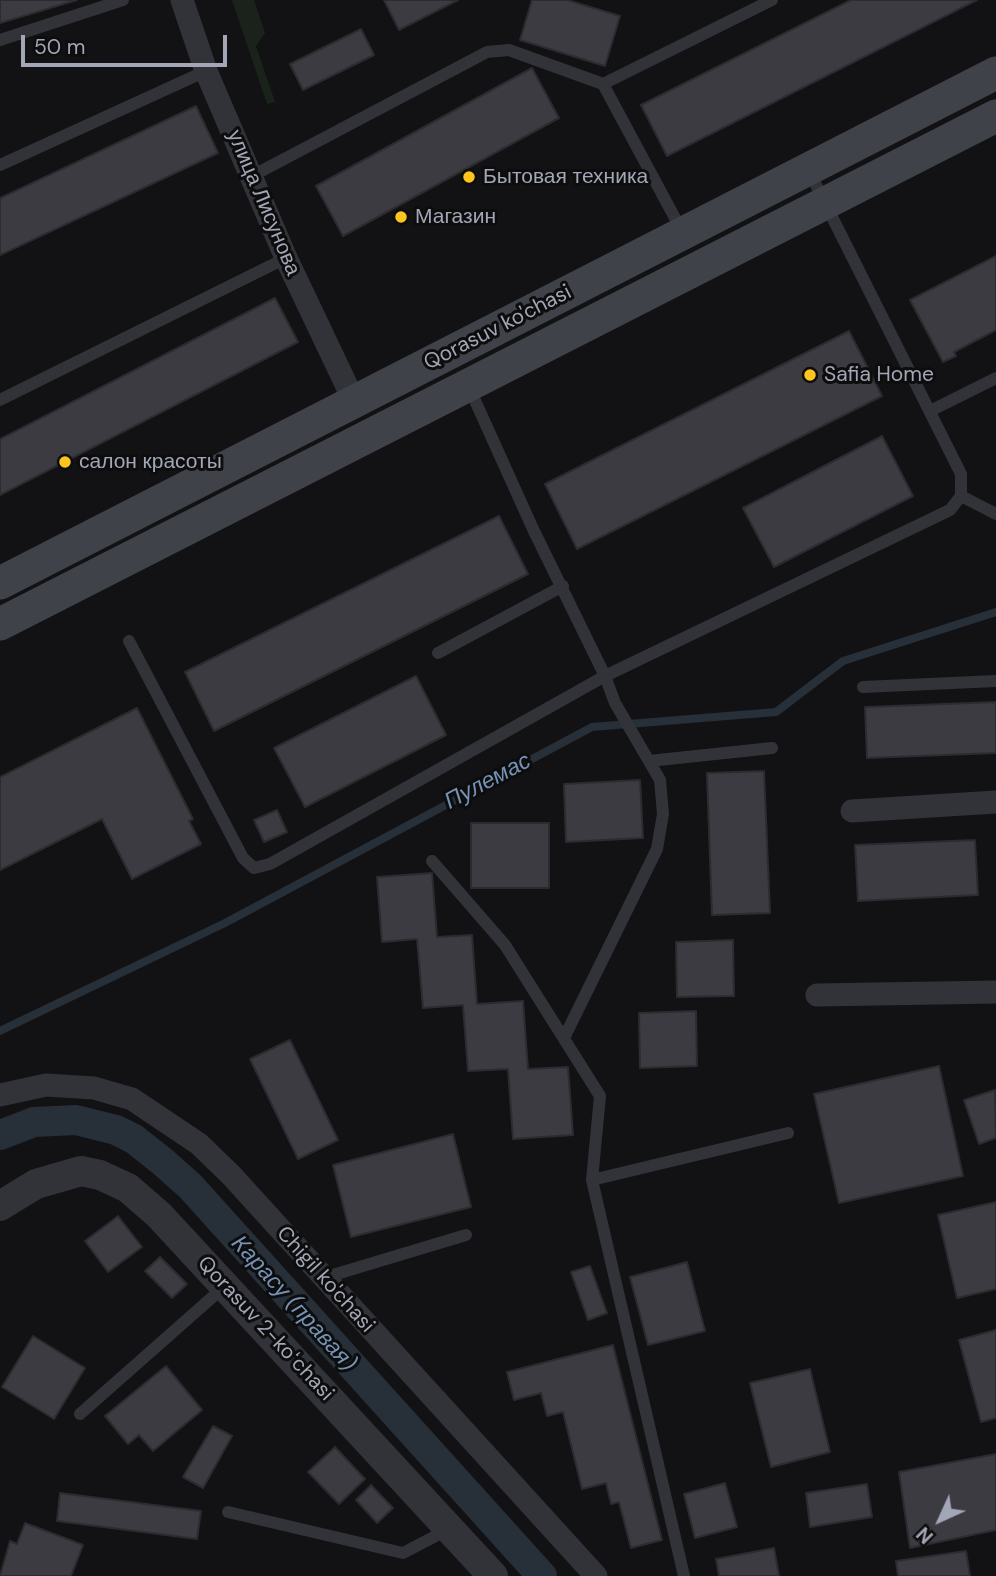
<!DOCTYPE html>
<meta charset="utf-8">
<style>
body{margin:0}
#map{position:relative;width:996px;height:1576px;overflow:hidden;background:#121214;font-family:"DM Sans",sans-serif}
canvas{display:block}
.north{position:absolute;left:905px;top:1485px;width:70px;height:70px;-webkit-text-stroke:5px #0d0d0e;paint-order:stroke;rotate:225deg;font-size:19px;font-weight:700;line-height:28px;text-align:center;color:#a2a6b6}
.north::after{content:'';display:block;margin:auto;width:24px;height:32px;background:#a2a6b6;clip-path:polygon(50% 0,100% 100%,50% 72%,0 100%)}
.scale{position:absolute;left:21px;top:35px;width:206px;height:32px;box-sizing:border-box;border:4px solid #a2a6b6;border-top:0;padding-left:9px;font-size:21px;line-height:24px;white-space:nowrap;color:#a2a6b6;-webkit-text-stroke:5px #0d0d0e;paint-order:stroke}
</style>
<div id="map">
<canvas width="996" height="1576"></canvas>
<div class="north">N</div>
<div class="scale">50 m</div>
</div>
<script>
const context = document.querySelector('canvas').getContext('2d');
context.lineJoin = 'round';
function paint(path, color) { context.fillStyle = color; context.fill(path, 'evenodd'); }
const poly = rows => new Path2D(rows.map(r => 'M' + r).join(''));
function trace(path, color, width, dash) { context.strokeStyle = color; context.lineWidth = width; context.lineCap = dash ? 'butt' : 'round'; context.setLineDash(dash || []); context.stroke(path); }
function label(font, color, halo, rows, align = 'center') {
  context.font = font + ' "DM Sans",sans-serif'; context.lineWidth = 6; context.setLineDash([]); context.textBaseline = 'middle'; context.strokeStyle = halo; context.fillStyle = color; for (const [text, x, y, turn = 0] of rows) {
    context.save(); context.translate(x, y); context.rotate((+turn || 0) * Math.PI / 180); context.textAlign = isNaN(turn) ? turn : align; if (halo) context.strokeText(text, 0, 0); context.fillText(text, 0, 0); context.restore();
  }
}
paint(poly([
 [232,0,254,0,265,33,256,46,275,102,267,104]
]), '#1a221b');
trace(poly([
 [0,1031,225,923,592,727,776,712,843,661,996,612]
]), '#272f38', 8);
trace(poly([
 [0,1135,34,1122,76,1120,116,1130,134,1139,163,1162,190,1186,542,1576]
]), '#272f38', 30);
const building = poly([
 [0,0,77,0,0,23,0,0],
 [384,0,458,0,399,30,384,0],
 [532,0,567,0,620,16,605,66,520,40,532,0],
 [851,0,977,0,667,156,641,105,851,0],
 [361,29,374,55,303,90,290,64,361,29],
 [532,68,559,118,343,236,316,186,532,68],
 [196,106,218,153,0,255,0,198,196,106],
 [996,256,996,330,954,352,956,356,943,362,910,300,996,256],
 [275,298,298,342,0,495,0,439,275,298],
 [849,331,882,396,577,549,545,484,849,331],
 [882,436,913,496,774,567,743,508,882,436],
 [499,516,528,574,214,731,185,672,499,516],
 [416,676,446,735,305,807,274,748,416,676],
 [996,702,996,753,867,758,865,707,996,702],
 [137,708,193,819,189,821,201,844,132,879,102,819,0,870,0,777,137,708],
 [764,771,770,913,712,915,707,773,764,771],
 [640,780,643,838,566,842,564,784,640,780],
 [277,810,287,832,264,842,254,820,277,810],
 [471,823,549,823,549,888,471,888,471,823],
 [975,840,978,895,858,901,855,845,975,840],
 [432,873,437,937,472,935,477,1004,523,1001,528,1069,568,1067,573,1135,513,1139,508,1069,468,1071,463,1005,423,1008,417,939,382,942,377,877,432,873],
 [733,940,734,996,677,997,676,942,733,940],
 [696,1011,697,1066,640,1068,639,1013,696,1011],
 [290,1040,338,1140,298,1159,250,1059,290,1040],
 [939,1066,963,1176,839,1203,814,1094,939,1066],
 [995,1090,996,1138,979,1144,964,1100,995,1090],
 [453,1134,471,1207,351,1237,333,1165,453,1134],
 [996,1202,996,1289,957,1298,938,1215,996,1202],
 [118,1216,142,1247,108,1272,85,1241,118,1216],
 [160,1257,187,1284,172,1298,145,1271,160,1257],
 [687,1262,705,1331,648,1345,630,1277,687,1262],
 [590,1266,607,1313,588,1320,571,1272,590,1266],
 [996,1330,996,1418,981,1422,959,1340,996,1330],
 [33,1336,85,1368,54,1419,2,1387,33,1336],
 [613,1345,662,1540,631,1548,619,1502,611,1504,606,1483,582,1489,563,1412,547,1416,541,1393,514,1400,507,1372,613,1345],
 [166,1366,202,1410,153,1451,139,1435,128,1444,105,1416,166,1366],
 [810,1369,830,1452,771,1467,750,1383,810,1369],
 [213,1426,232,1436,203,1488,183,1477,213,1426],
 [335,1447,365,1479,339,1504,308,1472,335,1447],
 [996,1454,996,1530,910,1548,899,1472,996,1454],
 [725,1483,737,1527,695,1538,684,1494,725,1483],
 [867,1484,872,1517,810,1527,806,1493,867,1484],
 [371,1485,393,1508,377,1523,356,1500,371,1485],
 [60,1493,201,1511,197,1539,57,1521,60,1493],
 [25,1523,83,1545,71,1576,0,1576,10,1541,17,1544,25,1523],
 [774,1548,779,1576,719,1576,716,1559,774,1548],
 [966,1551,970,1576,898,1576,896,1561,966,1551]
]);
paint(building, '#3c3b42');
trace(building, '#2c2b30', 2);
trace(poly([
 [0,40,123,0],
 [0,165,206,71],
 [252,176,487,52,509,50,603,84],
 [683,233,603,84,772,0],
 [0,400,286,258],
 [930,411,996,378],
 [961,496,996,514],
 [129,641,243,858,254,868,270,864,605,676,533,529,468,385],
 [438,653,563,586],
 [863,687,996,681],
 [649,761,772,748],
 [432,861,505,945,600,1096,592,1180,684,1576],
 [564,1038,657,849,663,814,660,780,615,703,605,676,950,510,961,496,961,474,808,169],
 [592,1180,788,1133],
 [323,1278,466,1235],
 [80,1414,225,1286],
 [228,1512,403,1553,449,1529]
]), '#323339', 12);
trace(poly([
 [182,0,206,71,286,258,354,401],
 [852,811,996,802],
 [817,995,996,992],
 [0,1095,46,1085,94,1088,132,1099,199,1144,231,1175,596,1576]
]), '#323339', 23);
trace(poly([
 [0,1206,36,1184,81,1171,100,1175,128,1188,159,1215,493,1576]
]), '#323339', 30);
trace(poly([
 [0,583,996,73],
 [0,624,996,116]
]), '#404249', 33);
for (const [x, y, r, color] of [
 [469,177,7,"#ffc51e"],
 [401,217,7,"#ffc51e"],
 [810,375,7,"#ffc51e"],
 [65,462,7,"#ffc51e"]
]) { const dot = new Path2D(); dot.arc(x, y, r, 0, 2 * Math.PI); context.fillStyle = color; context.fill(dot); trace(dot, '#0d0d0e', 2.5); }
label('21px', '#a2a6b6', '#0d0d0e', [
 ["Бытовая техника",483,177],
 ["Магазин",415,217],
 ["Safia Home",824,375],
 ["салон красоты",79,462]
], 'left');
label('21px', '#a2a6b6', '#0d0d0e', [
 ["улица Лисунова",263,203,67],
 ["Qorasuv ko'chasi",498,328,-27],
 ["Chigil ko'chasi",325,1280,48],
 ["Qorasuv 2-koʻchasi",265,1329,47]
]);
label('italic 23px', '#7592b5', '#0d0d0e', [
 ["Пулемас",488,782,-28],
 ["Карасу (правая)",293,1304,48]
]);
</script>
